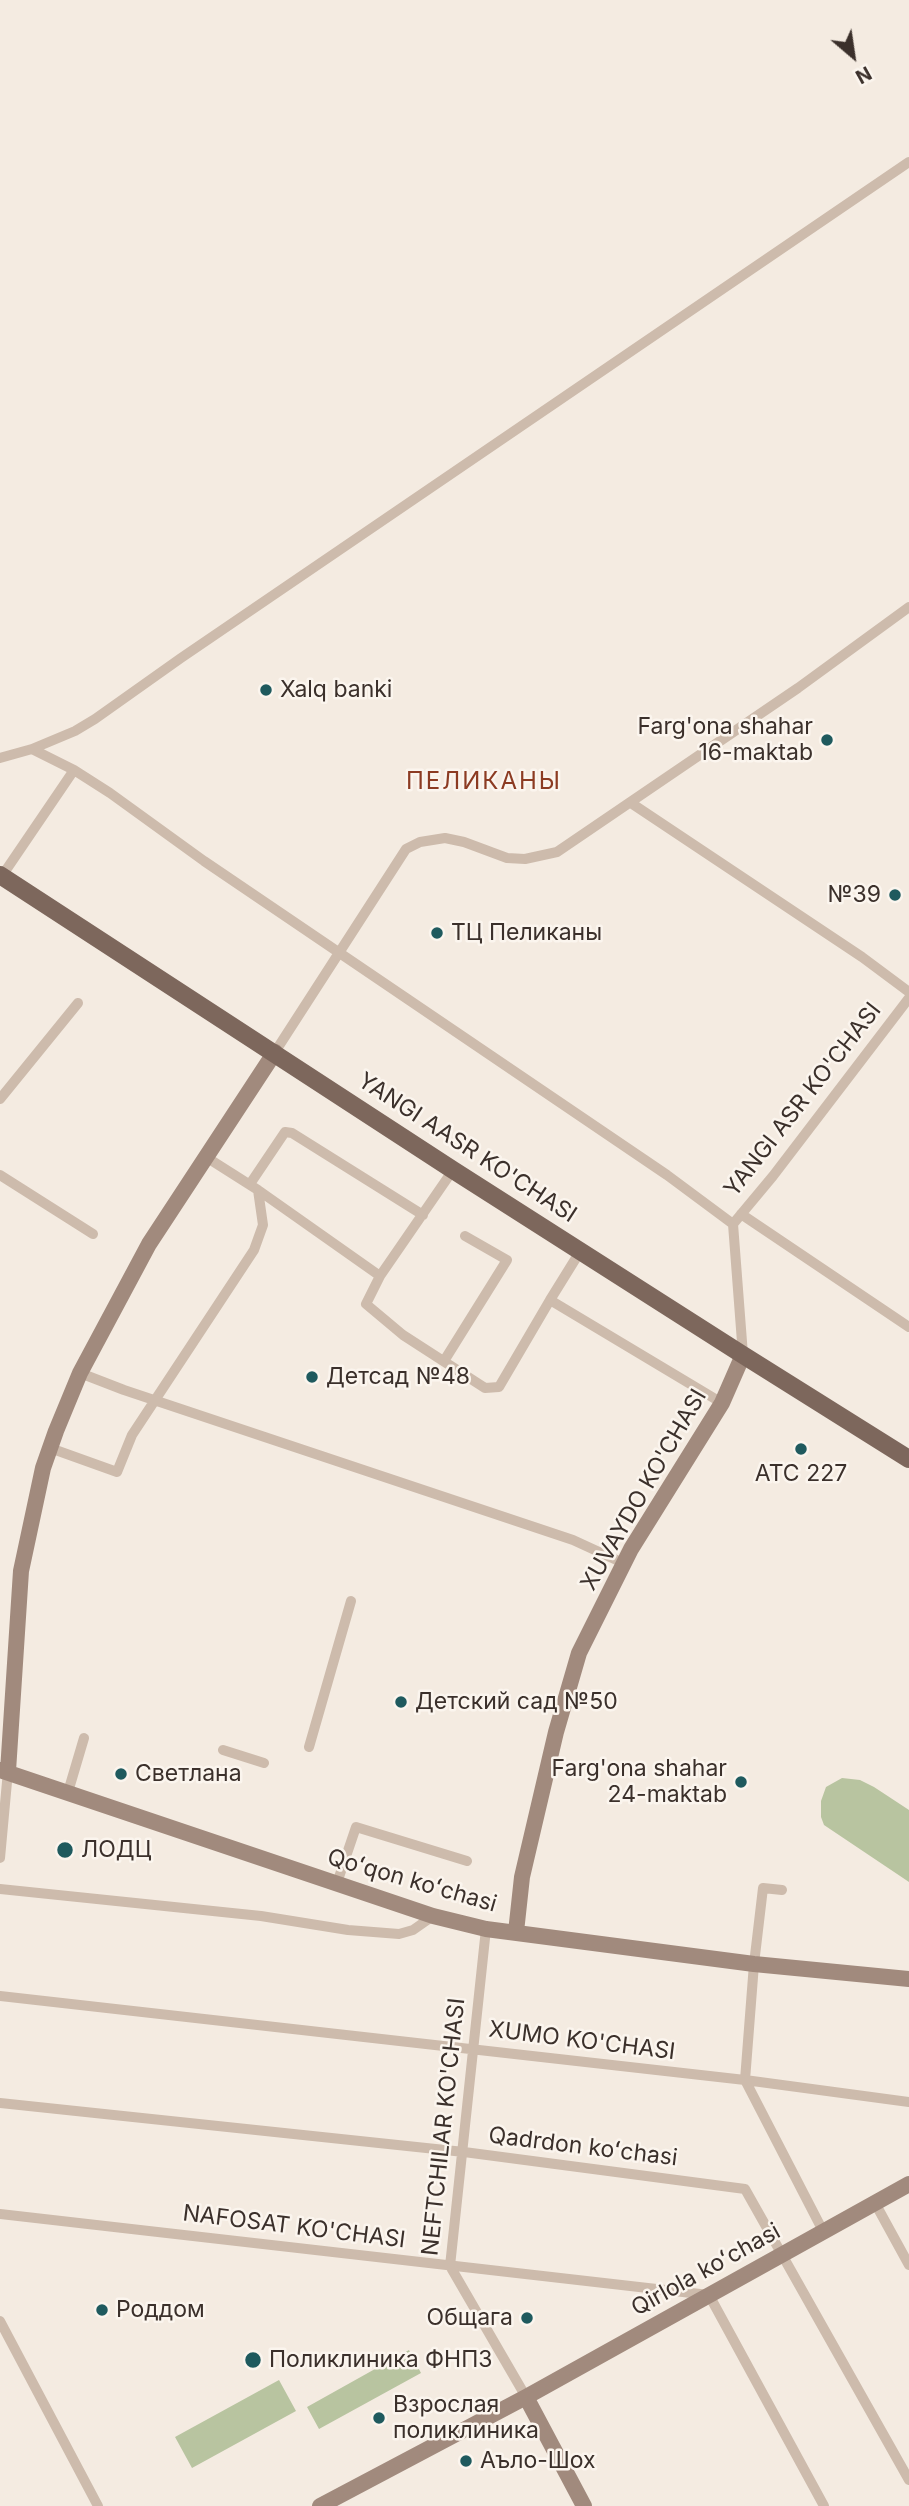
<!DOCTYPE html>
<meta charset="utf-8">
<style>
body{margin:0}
#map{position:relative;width:909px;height:2506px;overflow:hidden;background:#f4ebe1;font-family:Inter,sans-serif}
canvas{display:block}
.north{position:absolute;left:818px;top:21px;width:70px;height:70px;-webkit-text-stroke:5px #fbf5ee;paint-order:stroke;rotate:151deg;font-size:19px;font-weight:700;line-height:28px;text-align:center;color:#3b302b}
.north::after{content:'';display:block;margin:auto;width:24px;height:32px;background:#3b302b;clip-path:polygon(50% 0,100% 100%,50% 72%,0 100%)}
</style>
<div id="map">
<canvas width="909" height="2506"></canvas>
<div class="north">N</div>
</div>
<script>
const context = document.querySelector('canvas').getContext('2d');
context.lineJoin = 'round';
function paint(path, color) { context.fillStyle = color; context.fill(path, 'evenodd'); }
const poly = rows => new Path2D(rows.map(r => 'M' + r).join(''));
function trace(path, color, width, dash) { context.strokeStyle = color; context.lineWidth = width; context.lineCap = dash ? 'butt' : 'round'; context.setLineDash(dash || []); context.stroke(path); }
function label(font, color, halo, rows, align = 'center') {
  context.font = font + ' Inter,sans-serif'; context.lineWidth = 5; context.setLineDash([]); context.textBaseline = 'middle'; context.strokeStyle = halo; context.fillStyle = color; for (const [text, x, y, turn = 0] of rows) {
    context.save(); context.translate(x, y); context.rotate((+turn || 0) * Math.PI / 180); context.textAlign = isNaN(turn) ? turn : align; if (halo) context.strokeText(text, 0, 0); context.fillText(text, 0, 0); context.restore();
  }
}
paint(poly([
 [842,1778,860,1780,874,1787,909,1810,909,1882,824,1825,821,1817,821,1801,826,1787],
 [409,2350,421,2373,319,2429,307,2407],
 [279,2380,296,2411,192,2468,175,2437]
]), '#b8c4a0');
trace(poly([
 [32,749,74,770,110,793,204,861,667,1175,733,1224],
 [0,758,32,749,75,731,95,719,181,658,909,162],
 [631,803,862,957,909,992],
 [2,876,74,770],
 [275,1052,406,849,420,842,445,838,464,842,507,858,525,859,557,852,798,688,909,607],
 [0,1099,78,1003],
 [206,1157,258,1190,380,1276,366,1304,403,1335,485,1388,499,1387,550,1300,722,1403],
 [0,1175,93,1234],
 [250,1184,285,1132,292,1133,423,1215],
 [741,1214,909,1327],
 [380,1276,453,1170],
 [550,1300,581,1250],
 [743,1355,733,1224,773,1176,909,998],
 [444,1361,507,1260,465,1236],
 [80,1373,124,1390,573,1540,623,1563],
 [50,1448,117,1472,132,1435,254,1250,263,1225,258,1190],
 [309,1747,351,1601],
 [223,1750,264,1763],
 [68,1792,84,1738],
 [0,1858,8,1771],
 [337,1883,356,1827,467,1861],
 [0,1889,261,1916,348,1930,399,1934,413,1930,433,1916],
 [782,1890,763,1888,754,1964,745,2080,823,2231],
 [486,1929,450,2266,526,2397],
 [0,1996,745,2080,909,2102],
 [0,2103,464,2152,745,2189,909,2480],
 [875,2203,909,2265],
 [0,2214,709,2295,824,2506],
 [0,2321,98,2506]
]), '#cdbbac', 10);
trace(poly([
 [0,1770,433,1916,486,1929,754,1964,909,1979],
 [8,1771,21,1571,43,1468,56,1431,80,1373,149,1244,275,1052],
 [516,1932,522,1877,556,1732,579,1653,631,1549,722,1403,743,1355],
 [526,2397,584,2506],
 [320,2506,526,2397,909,2184]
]), '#a18a7d', 16);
trace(poly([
 [0,875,453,1170,743,1355,909,1459]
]), '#7d675c', 18);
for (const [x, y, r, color] of [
 [266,690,7,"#1f5a5e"],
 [827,740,7,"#1f5a5e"],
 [895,895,7,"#1f5a5e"],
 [437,933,7,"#1f5a5e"],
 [312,1377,7,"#1f5a5e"],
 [801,1449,7,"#1f5a5e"],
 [401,1702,7,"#1f5a5e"],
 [121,1774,7,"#1f5a5e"],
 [741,1782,7,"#1f5a5e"],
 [65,1850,9,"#1f5a5e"],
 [102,2310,7,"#1f5a5e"],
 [527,2318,7,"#1f5a5e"],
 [253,2360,9,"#1f5a5e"],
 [379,2418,7,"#1f5a5e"],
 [466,2461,7,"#1f5a5e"]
]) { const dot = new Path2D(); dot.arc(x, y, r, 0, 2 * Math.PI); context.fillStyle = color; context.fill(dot); trace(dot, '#fbf5ee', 2.5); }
label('23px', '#3b302b', '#fbf5ee', [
 ["Xalq banki",280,690],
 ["Farg'ona shahar",813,727,"right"],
 ["16-maktab",813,753,"right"],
 ["№39",881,895,"right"],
 ["ТЦ Пеликаны",451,933],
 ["Детсад №48",326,1377],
 ["АТС 227",801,1474,"center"],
 ["Детский сад №50",415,1702],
 ["Farg'ona shahar",727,1769,"right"],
 ["24-maktab",727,1795,"right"],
 ["Светлана",135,1774],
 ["ЛОДЦ",81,1850],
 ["Роддом",116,2310],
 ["Общага",513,2318,"right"],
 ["Поликлиника ФНПЗ",269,2360],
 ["Взрослая",393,2405],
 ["поликлиника",393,2431],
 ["Аъло-Шох",480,2461]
], 'left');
label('23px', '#3b302b', '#fbf5ee', [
 ["YANGI ASR KO'CHASI",803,1100,-52],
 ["YANGI AASR KO'CHASI",467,1148,33],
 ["XUVAYDO KO'CHASI",644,1490,-60],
 ["Qoʻqon koʻchasi",412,1881,16],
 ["XUMO KO'CHASI",582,2041,7],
 ["NEFTCHILAR KO'CHASI",444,2127,-84],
 ["Qadrdon koʻchasi",583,2147,7],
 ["NAFOSAT KO'CHASI",294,2227,7],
 ["Qirlola koʻchasi",706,2270,-29]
]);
context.letterSpacing = '2px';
label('24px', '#8c3b22', '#fbf5ee', [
 ["ПЕЛИКАНЫ",484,782]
]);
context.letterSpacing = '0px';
</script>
